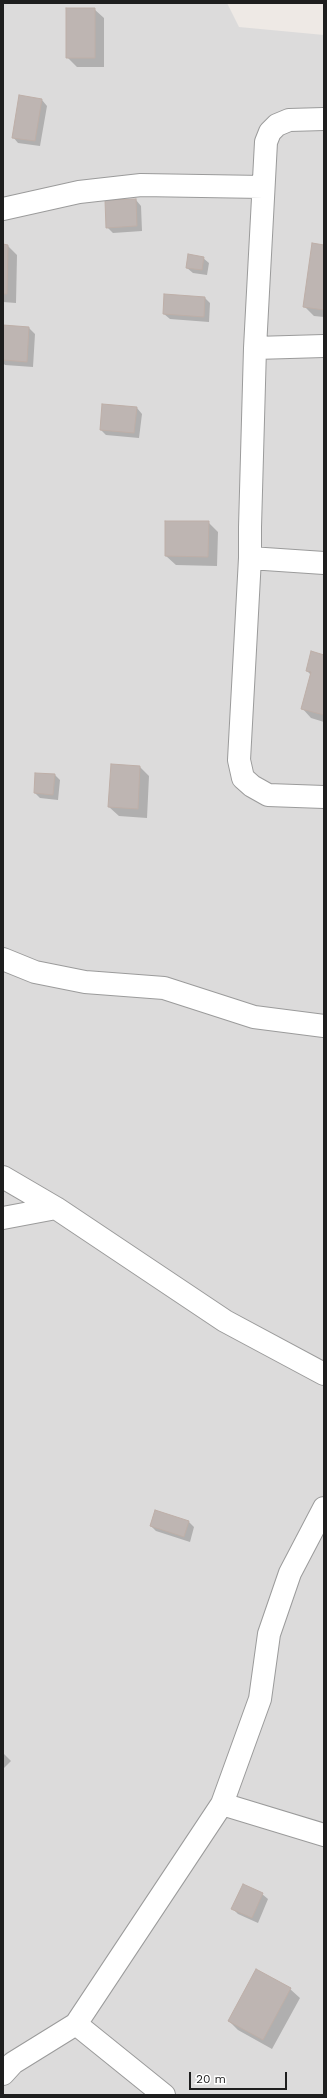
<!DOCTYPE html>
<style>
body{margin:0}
#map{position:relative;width:327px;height:2098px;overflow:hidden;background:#eee9e5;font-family:"Work Sans",sans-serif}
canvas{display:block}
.frame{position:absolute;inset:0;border:4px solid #1e1e1e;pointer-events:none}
.scale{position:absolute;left:189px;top:2072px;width:98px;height:18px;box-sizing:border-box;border:2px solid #1e1e1e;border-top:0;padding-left:5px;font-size:12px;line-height:14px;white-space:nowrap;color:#1e1e1e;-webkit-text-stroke:3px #fff;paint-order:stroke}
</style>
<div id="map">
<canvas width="327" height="2098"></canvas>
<div class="frame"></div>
<div class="scale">20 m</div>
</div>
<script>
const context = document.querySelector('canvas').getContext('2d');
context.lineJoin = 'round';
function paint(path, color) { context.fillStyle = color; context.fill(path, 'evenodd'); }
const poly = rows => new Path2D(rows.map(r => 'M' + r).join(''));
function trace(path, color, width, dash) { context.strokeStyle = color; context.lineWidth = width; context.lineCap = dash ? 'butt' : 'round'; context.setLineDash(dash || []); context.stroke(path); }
paint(poly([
 [3,3,227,3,239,27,324,35,324,2095,3,2095]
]), '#dcdbdb');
paint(poly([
 [94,9,104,18,104,67,77,67,67,57],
 [42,100,47,106,40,146,18,143,13,137],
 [136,200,141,206,142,231,113,233,107,227],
 [3,245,8,246,17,255,16,303,3,302],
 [324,246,324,317,314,316,304,306],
 [203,258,209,263,207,275,193,273,187,268],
 [205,298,210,303,209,322,170,319,164,314],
 [3,326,29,328,35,334,33,367,5,365,3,363],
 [137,408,142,414,139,438,106,435,101,430],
 [208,522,218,532,217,566,176,565,166,556],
 [324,656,324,722,311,718,302,708,311,675,307,671],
 [140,767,149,776,147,818,119,816,109,807],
 [55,775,60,780,58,800,40,798,35,793],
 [156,1511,189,1522,194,1527,190,1542,156,1531,151,1526],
 [3,1753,11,1761,3,1769],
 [262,1894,268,1899,258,1923,238,1914,233,1909],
 [290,1989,300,1998,272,2049,238,2030,229,2021]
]), '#0003');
const building = poly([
 [66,8,95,8,95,58,66,58,66,8],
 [19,95,42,99,35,141,12,138,19,95],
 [136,199,137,226,106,228,105,200,136,199],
 [312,243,324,245,324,310,303,307,312,243],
 [3,244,8,245,7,294,3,294,3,244],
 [188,254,204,257,202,270,186,268,188,254],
 [164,294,205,297,204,317,163,314,164,294],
 [3,325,29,327,27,362,3,360,3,325],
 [102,404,137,407,134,433,100,430,102,404],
 [165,521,209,521,208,557,165,556,165,521],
 [311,651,324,655,324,715,301,709,311,672,306,671,311,651],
 [111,764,140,766,138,809,108,807,111,764],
 [35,773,55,774,53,795,34,793,35,773],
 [155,1510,189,1521,184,1537,150,1526,155,1510],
 [243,1884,263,1893,252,1918,231,1909,243,1884],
 [256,1969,291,1988,263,2040,228,2021,256,1969]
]);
paint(building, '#beb5b2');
trace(building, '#beafa8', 1);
const minor = poly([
 [324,119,289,120,277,125,270,132,266,142,255,348,250,527,250,558,324,563],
 [3,209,79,192,141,185,263,187],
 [255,348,324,346],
 [250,558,239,760,243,778,252,786,268,795,324,797],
 [3,959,35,972,85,982,164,988,254,1017,324,1026],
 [3,1177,56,1208,225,1321,324,1374],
 [3,1218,56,1208],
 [222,1804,324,1835],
 [76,2024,222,1804,260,1699,269,1634,290,1573,324,1508],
 [3,2074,13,2063,76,2024,164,2095]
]);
trace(minor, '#9b9b9b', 24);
trace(minor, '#fff', 22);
</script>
